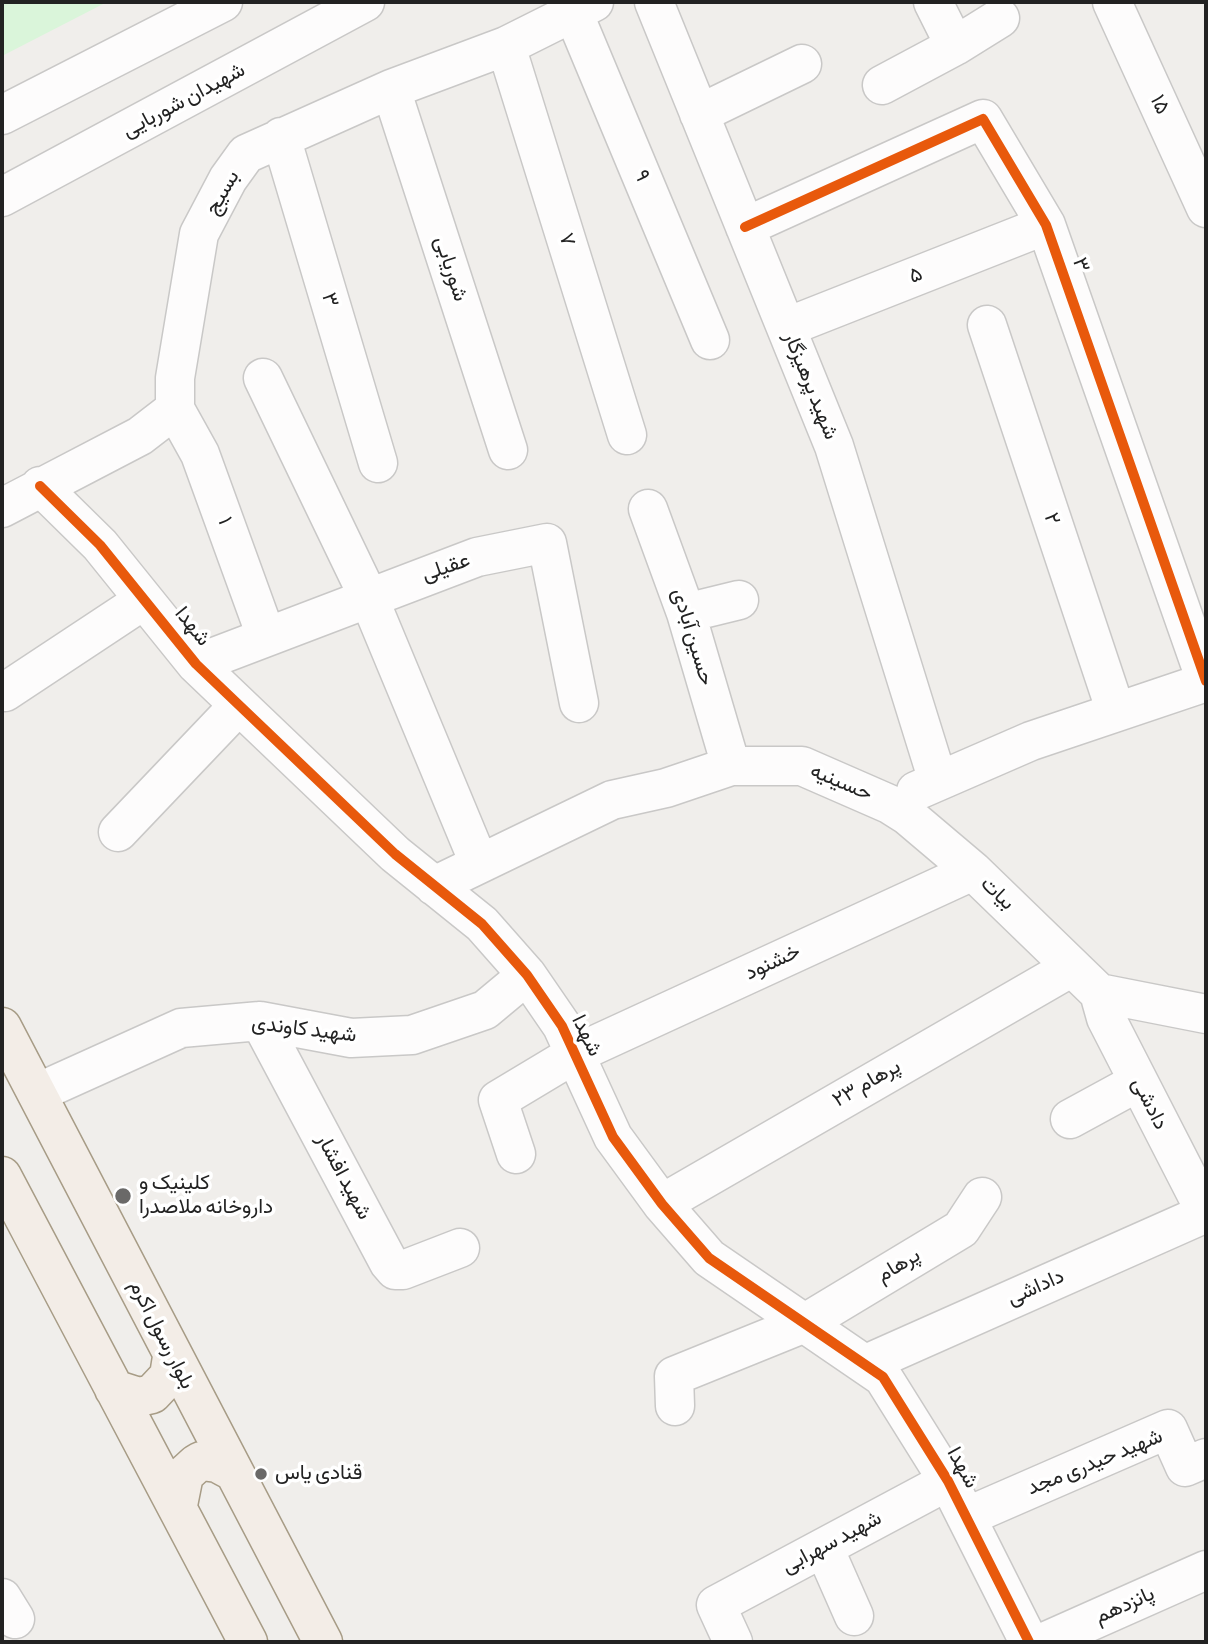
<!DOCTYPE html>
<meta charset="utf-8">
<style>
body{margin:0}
#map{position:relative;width:1208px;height:1644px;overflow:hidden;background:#f0eeeb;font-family:"Sofia Sans Condensed",sans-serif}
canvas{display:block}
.frame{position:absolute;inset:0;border:4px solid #222;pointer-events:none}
</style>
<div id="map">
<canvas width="1208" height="1644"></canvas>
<div class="frame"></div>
</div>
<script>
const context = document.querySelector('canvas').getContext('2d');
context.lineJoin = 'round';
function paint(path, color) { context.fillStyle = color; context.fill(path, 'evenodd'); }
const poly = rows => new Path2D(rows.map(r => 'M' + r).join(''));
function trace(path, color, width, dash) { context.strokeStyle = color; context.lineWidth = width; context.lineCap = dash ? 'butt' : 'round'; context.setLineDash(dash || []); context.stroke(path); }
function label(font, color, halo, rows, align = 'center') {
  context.font = font + ' "Sofia Sans Condensed",Vazirmatn,sans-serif'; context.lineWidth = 7; context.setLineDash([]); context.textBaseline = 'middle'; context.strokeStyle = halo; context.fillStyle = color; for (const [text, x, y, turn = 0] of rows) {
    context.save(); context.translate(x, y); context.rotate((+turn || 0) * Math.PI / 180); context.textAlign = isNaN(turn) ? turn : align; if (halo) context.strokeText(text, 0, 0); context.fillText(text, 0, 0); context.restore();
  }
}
paint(poly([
 [2,2,107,2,2,56]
]), '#daf5da');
const minor = poly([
 [654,2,834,446,938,781],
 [933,2,955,46],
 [1112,2,1206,208],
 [573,12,710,340],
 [506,46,627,435],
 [882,85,955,46,1000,18],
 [391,89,508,450],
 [699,114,802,64],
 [2,115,223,2],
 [281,137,378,463],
 [2,197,365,2],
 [745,227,983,119,1046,225,1206,681],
 [987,325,1116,712],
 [787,327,1046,225],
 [263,378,368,596,479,863],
 [175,409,200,454,266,636],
 [40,486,100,545,196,664,395,854,482,924,527,975,562,1026,613,1137,662,1204,709,1258,883,1377,948,1481,1029,1642],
 [2,508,140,436,175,409,175,378,199,234,228,179,246,154,391,89,506,46,594,2],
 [648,509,686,613,731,766],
 [686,613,739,600],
 [196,664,477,557,547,543,579,703],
 [5,692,144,600],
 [916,791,1031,741,1206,682],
 [118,832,239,705],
 [434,886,612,800,666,788,731,766,802,766,889,804,908,816,973,871,1099,993],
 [1099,993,1106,1018,1206,1213],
 [1099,993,1206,1014],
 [260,1021,389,1263,395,1270,403,1270,460,1248],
 [37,1093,181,1028,260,1021,351,1038,412,1035,485,1010,527,975],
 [1070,1119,1138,1082],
 [516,1154,498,1100,573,1055,973,871],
 [663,1203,1072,967],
 [866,1364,1206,1213],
 [675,1406,674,1376,805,1323,961,1229,982,1197],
 [966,1517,1168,1429,1185,1467,1206,1458],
 [824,1548,854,1616],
 [2,1598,15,1619],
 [733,1642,716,1605,948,1481],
 [1044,1642,1206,1570]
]);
const major = poly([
 [2,1027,323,1642],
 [2,1176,248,1642],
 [114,1389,139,1397,152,1394,169,1376,172,1357],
 [178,1505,184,1475,196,1464,201,1461,217,1463,234,1472]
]);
trace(minor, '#c9c8c7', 41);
trace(major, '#a79c86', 41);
trace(minor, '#fdfcfc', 38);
trace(major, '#f3ede7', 38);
trace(poly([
 [745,227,983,119,1046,225,1206,681],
 [40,486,100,545,196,664,395,854,482,924,527,975,562,1026,613,1137,662,1204,709,1258,883,1377,948,1481,1029,1642]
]), '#e8590c', 10);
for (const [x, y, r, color] of [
 [123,1196,9,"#6a6968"],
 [261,1474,7,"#6a6968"]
]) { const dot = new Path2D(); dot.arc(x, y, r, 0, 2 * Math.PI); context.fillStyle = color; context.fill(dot); trace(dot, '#fff', 2.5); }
label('21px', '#222', '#fff', [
 ["شهیدان شوربایی",184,101,-28],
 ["۱۵",1159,105,65],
 ["۹",641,176,67],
 ["بسیج",223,193,-60],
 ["۷",566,240,73],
 ["۳",1080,265,71],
 ["شوریابی",450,269,72],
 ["۵",916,276,-22],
 ["۳",329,300,73],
 ["شهید پرهیزگار",810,386,68],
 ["۲",1051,519,71],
 ["۱",224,521,70],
 ["عقیلی",446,568,-19],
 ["شهدا",192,627,51],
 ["حسین آبادی",692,637,73],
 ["حسینیه",841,783,23],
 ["بیات",997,894,44],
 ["خشنود",773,963,-25],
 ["شهید کاوندی",304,1030,7],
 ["شهدا",586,1036,64],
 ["پرهام ۲۳",867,1084,-30],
 ["دادشی",1149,1104,63],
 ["شهید افشار",343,1177,62],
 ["پرهام",899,1266,-31],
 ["داداشی",1036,1288,-24],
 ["بلوار رسول اکرم",161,1335,63],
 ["شهید حیدری مجد",1095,1463,-22],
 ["شهدا",962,1468,61],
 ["شهید سهرابی",832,1543,-28],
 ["پانزدهم",1125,1606,-24]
]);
label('21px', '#222', '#fff', [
 ["کلینیک و",139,1184],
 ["داروخانه ملاصدرا",139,1208],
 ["قنادی یاس",275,1474]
], 'left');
</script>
